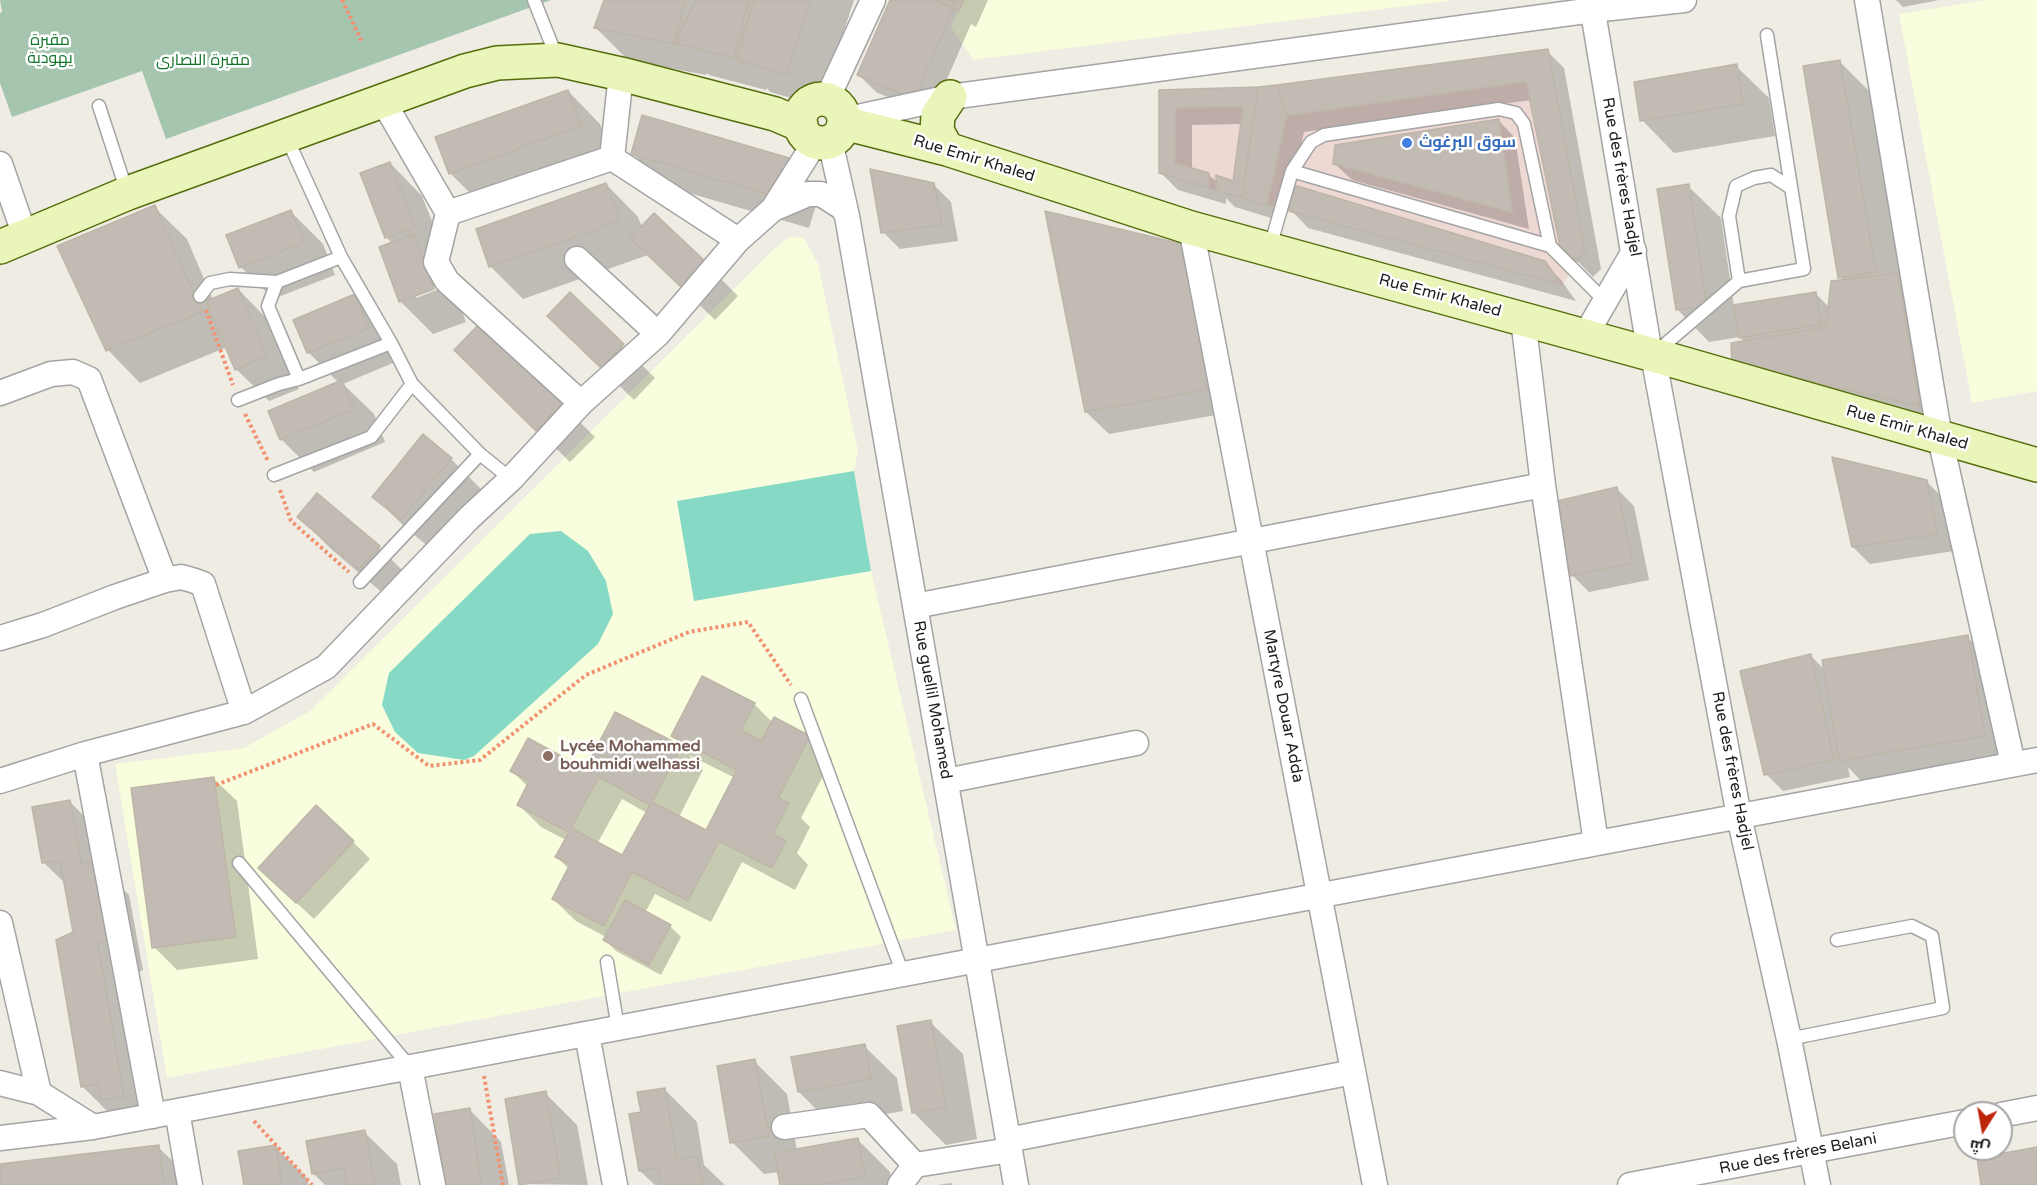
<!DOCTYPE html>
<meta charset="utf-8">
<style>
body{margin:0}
#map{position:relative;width:2037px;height:1185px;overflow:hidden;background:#eeece3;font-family:"Varela Round",Cairo,sans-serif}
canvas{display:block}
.north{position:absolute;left:1953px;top:1101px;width:60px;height:60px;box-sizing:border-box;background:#fff;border:2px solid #a5a5a5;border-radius:50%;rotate:191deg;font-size:16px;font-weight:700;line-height:24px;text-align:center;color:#1d1d1d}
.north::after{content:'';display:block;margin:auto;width:21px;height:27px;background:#be260b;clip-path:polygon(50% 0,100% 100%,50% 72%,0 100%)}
</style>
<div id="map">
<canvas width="2037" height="1185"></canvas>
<div class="north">ش</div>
</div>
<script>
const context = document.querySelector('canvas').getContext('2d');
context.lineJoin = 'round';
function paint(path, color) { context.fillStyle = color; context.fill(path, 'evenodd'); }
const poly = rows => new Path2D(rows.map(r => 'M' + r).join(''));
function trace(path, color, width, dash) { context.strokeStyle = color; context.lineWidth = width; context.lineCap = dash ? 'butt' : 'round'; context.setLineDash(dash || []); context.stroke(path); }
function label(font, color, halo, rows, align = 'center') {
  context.font = font + ' "Varela Round",Cairo,sans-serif'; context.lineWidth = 5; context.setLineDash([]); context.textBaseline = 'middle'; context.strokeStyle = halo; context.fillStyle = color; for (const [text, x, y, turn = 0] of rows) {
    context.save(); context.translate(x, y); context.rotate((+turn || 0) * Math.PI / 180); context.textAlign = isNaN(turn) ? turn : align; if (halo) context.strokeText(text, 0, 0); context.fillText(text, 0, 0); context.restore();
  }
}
paint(poly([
 [1548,49,1585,251,1562,285,1242,198,1159,173,1159,90,1258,87]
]), '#eed8d3');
paint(poly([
 [964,0,1455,0,973,60,951,27],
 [1985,0,2037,0,2037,391,1972,403,1899,14],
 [789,237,804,238,818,264,858,451,854,471,871,571,956,930,167,1078,115,764,244,748,310,711,773,250]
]), '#f8fddd');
paint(poly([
 [0,0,551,0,166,139,142,71,12,117,0,83,0,13,2,12]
]), '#a6c5af');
paint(poly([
 [854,471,871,571,694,601,677,501],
 [561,531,588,551,606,581,613,614,598,644,474,756,464,760,418,753,395,732,382,705,389,673,530,534]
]), '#85d9c5');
paint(poly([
 [606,0,854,0,820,106,770,92,767,88,766,90,709,75,707,73,706,75,628,60,596,28],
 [892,0,988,0,976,27,971,24,931,116,876,92,859,75],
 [1896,0,1939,0,1903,7],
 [1547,51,1564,68,1601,269,1593,277,1562,246,1531,100,1304,132,1284,222,1235,207,1226,198,1226,204,1178,190,1161,173,1160,92,1258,89],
 [1242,124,1234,183,1218,183,1208,174,1192,169,1192,125],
 [1840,62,1872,94,1942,427,1756,386,1745,343,1740,337,1709,342,1677,309,1688,186,1721,218,1734,307,1816,294,1830,308,1844,281,1840,277],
 [1736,66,1769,98,1775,136,1674,153,1642,120],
 [568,91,600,124,613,158,482,205,450,173],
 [1498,120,1515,138,1529,229,1352,180,1334,163],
 [633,154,788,159,820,192,809,228,665,186],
 [390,163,422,196,447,259,446,269,466,322,433,334,401,302,381,248,393,244,386,237],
 [441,285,442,288,416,298,416,294],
 [606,184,638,217,642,227,706,264,738,296,715,320,648,255,523,299,491,267,477,230],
 [934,185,951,202,958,241,900,249,883,232],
 [154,207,187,239,213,300,238,289,270,322,299,389,269,401,236,369,227,347,140,383,108,350],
 [1291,210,1544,263,1561,280,1576,301,1308,228],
 [290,211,323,244,335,275,273,299,241,267],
 [1185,246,1233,412,1109,434,1086,412],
 [570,294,655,378,634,400,581,348],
 [354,296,387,329,400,360,343,384,374,414,385,442,314,472,281,439,339,383,308,352],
 [480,325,595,437,570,462,488,382],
 [451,459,483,491,434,551,407,529,374,497],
 [1926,481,1944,499,1954,551,1870,564,1853,547],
 [1617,489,1634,506,1649,580,1589,592,1572,575],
 [299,517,379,547,411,579,392,601,331,549],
 [1967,637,1990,660,2007,758,1863,783,1848,767,1850,777,1783,791,1766,774,1811,656,1825,670],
 [754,704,773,723,809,737,832,759,801,818,810,827,797,853,808,865,795,890,742,862,711,922,655,894,645,913,670,926,681,937,661,975,616,951,605,940,606,937,576,921,553,899,569,869,557,857,566,840,541,827,519,805,528,787,512,771,586,771,616,714,687,751,673,736],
 [689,755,735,778,707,832,679,817,703,770],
 [622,799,647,813,623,858,597,844],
 [214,779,237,801,258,959,177,970,154,947],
 [70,802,102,834,110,876,129,895,143,970,130,976,156,1129,135,1132,121,1118,115,1119,82,1086,75,933,66,884,44,863],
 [353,842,370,859,314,919,277,885],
 [930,1022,963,1054,977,1139,946,1145,913,1112],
 [864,1046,897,1078,903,1111,831,1124,799,1092],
 [754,1061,787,1094,797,1151,858,1140,890,1172,892,1185,781,1185,779,1172,764,1174,732,1142],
 [664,1089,697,1122,704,1165,725,1185,655,1185,640,1171,643,1113],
 [545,1093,577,1125,588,1185,520,1184],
 [469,1109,501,1142,509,1185,447,1185],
 [364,1132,397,1164,401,1185,325,1185,314,1174,308,1142],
 [158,1147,181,1169,183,1185,0,1185,0,1166],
 [275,1147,308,1179,308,1185,245,1185],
 [951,1183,953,1185,937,1185]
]), '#0003');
const building = poly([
 [604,0,686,0,674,44,594,28,604,0],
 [696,0,749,0,734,58,675,43,696,0],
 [754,0,812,0,787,74,736,60,754,0],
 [890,0,949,0,956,3,914,100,857,75,890,0],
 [935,0,964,0,959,11,935,0],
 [1548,49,1585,251,1576,261,1560,246,1526,82,1287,116,1277,85,1548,49],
 [1840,60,1876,272,1838,278,1803,66,1840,60],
 [1737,64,1743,104,1640,121,1634,82,1737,64],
 [1277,85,1287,116,1267,206,1242,198,1258,87,1277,85],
 [1258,87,1242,198,1216,191,1216,175,1233,181,1243,107,1176,108,1175,163,1209,173,1209,188,1159,173,1159,90,1258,87],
 [568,90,581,126,449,174,435,137,568,90],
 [642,115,789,158,777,197,631,154,642,115],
 [1499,119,1513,213,1333,164,1335,145,1499,119],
 [390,162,415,227,385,238,360,173,390,162],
 [870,169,934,183,942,225,881,233,870,169],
 [606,183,620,221,489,267,476,229,606,183],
 [1689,184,1707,306,1676,310,1657,189,1689,184],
 [1294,185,1545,261,1562,285,1289,211,1294,185],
 [155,205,202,312,106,351,57,246,155,205],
 [291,210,304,242,239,268,226,235,291,210],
 [1045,211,1186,245,1211,389,1085,412,1045,211],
 [654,213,707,263,682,288,630,238,654,213],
 [414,234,434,289,399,302,379,247,414,234],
 [1898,273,1920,406,1732,364,1731,343,1826,327,1831,281,1898,273],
 [238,288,267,356,235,370,206,301,238,288],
 [570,292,624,344,601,368,547,316,570,292],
 [1816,292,1821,324,1739,338,1733,305,1816,292],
 [355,294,369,328,307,353,293,320,355,294],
 [480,323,563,403,536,431,454,350,480,323],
 [342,380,354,409,280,440,268,411,342,380],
 [423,434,452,458,401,520,372,497,423,434],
 [1832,457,1927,480,1938,534,1852,547,1832,457],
 [1617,487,1633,563,1571,576,1553,502,1617,487],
 [317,493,380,546,359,569,297,517,317,493],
 [1968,635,1985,736,1839,761,1822,660,1968,635],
 [1811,654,1834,760,1764,775,1740,671,1811,654],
 [702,676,755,703,741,730,761,741,774,717,810,736,778,798,789,803,773,834,786,841,772,868,719,841,688,901,632,872,604,926,552,899,570,864,555,857,569,832,517,805,529,781,510,771,528,738,585,769,615,712,682,746,652,802,706,830,737,770,671,736,702,676],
 [599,777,650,805,622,855,571,828,599,777],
 [214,777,236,937,152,948,131,788,214,777],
 [70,800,82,864,98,861,112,937,98,944,124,1097,101,1100,98,1084,81,1087,56,940,73,932,60,861,42,863,32,807,70,800],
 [316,805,354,841,296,903,258,868,316,805],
 [625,900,671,925,649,965,603,940,625,900],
 [931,1020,946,1107,912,1113,897,1026,931,1020],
 [865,1044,871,1079,798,1092,791,1057,865,1044],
 [755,1059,769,1136,730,1143,717,1066,755,1059],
 [665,1088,677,1159,698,1156,703,1185,662,1185,658,1168,639,1171,629,1114,641,1112,637,1092,665,1088],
 [546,1091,561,1178,519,1185,505,1099,546,1091],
 [470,1108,482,1185,445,1185,434,1114,470,1108],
 [365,1130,375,1185,347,1185,344,1168,312,1174,306,1141,365,1130],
 [858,1138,865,1177,820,1185,780,1185,774,1153,858,1138],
 [159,1145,164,1185,0,1185,0,1164,159,1145],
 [276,1145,282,1185,244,1185,238,1151,276,1145],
 [2037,1147,2037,1185,1981,1185,1977,1158,2037,1147]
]);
paint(building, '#c2bbb3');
trace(building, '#beb5a7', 1.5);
const lane = poly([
 [534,0,557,58],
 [99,106,127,192],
 [1550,246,1524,124,1516,113,1499,109,1324,135,1311,142,1292,171,1550,246,1606,302],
 [1270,247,1292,171],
 [341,257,391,343,412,384],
 [1739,281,1729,216,1736,186,1754,178,1771,175,1791,188],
 [200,296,210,283,230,279,277,282],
 [1656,352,1739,281,1804,269,1767,35],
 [299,379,391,343],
 [238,400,279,384,299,379,268,306,277,282,341,257,286,136],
 [274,475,371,437,412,384,480,454,511,479],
 [360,582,480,454],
 [801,699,903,974],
 [239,863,410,1067],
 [607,962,618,1028],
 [1789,1039,1943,1008,1932,936,1912,926,1837,940]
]);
const street = poly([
 [1591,0,1650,354],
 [1867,0,1940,438,2013,764],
 [827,99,873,0],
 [383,101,448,213,436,262,447,281,581,403],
 [844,120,950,97,1593,10,1684,0],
 [830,141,847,216,1016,1185],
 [612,158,738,240],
 [0,164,25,236],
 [773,209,808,194,821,194,843,208,847,216],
 [448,213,612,158,621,74],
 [1191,228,1375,1185],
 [577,259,658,334],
 [1523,319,1543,485,1596,843],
 [1585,336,1634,251],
 [1653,355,1739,816,1789,1039,1818,1185],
 [0,393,51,374,73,372,89,379,165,580],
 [915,606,1543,485],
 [0,638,43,625,115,597,165,580,181,577,192,580,203,584,244,712],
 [85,754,153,1116],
 [0,781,85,754,244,712,326,667,469,518,511,479,581,403,658,334,738,240,773,209,816,141],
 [946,781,1136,743],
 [0,923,39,1093],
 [587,1034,615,1185],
 [410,1067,433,1185],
 [0,1083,39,1093,93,1127],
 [177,1111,190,1185],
 [2001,1115,2037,1108],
 [784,1127,869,1115,915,1165],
 [0,1138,93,1127,2037,760],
 [1008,1140,1353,1072],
 [900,1185,915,1165,1010,1150],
 [1630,1185,1965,1122]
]);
const secondary = poly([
 '800 121a22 22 0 1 1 44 0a22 22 0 1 1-44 0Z',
 [844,123,947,149,1191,228,1650,354,2037,465],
 [947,149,937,131,938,115,950,97],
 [0,247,128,193,465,71,497,63,558,60,621,74,775,114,801,125]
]);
trace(lane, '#a4a4a4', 15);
trace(street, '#a4a4a4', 27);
trace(secondary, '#546d0b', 36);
trace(poly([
 [342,0,362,42],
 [206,310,233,385],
 [245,414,268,461],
 [280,490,291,521,349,572],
 [216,785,373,724,429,766,480,760,586,675,689,632,748,622,791,685],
 [484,1076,503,1185],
 [254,1121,312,1185]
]), '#f19170', 4, [3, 3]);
trace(lane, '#fff', 12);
trace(street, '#fff', 24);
trace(secondary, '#eaf5b9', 33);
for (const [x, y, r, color] of [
 [1407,143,6,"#3f7fe0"],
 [548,756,6,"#8d6e63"]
]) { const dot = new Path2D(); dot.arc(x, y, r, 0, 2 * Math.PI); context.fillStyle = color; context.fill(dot); trace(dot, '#fff', 2); }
label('16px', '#117428', '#fff', [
 ["مقبرة",50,41],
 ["يهودية",50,59],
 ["مقبرة النصارى",203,61]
]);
label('bold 16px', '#366cbe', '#fff', [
 ["سوق البرغوث",1419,143]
], 'left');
label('16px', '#1d1d1d', '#fff', [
 ["Rue Emir Khaled",974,159,17],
 ["Rue des frères Hadjel",1621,177,80],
 ["Rue Emir Khaled",1440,296,15],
 ["Rue Emir Khaled",1907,428,16],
 ["Rue guellil Mohamed",932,700,80],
 ["Martyre Douar Adda",1283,706,79],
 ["Rue des frères Hadjel",1732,771,79],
 ["Rue des frères Belani",1798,1154,-11]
]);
label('bold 16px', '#785e54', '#fff', [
 ["Lycée Mohammed",560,747],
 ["bouhmidi welhassi",560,765]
], 'left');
</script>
